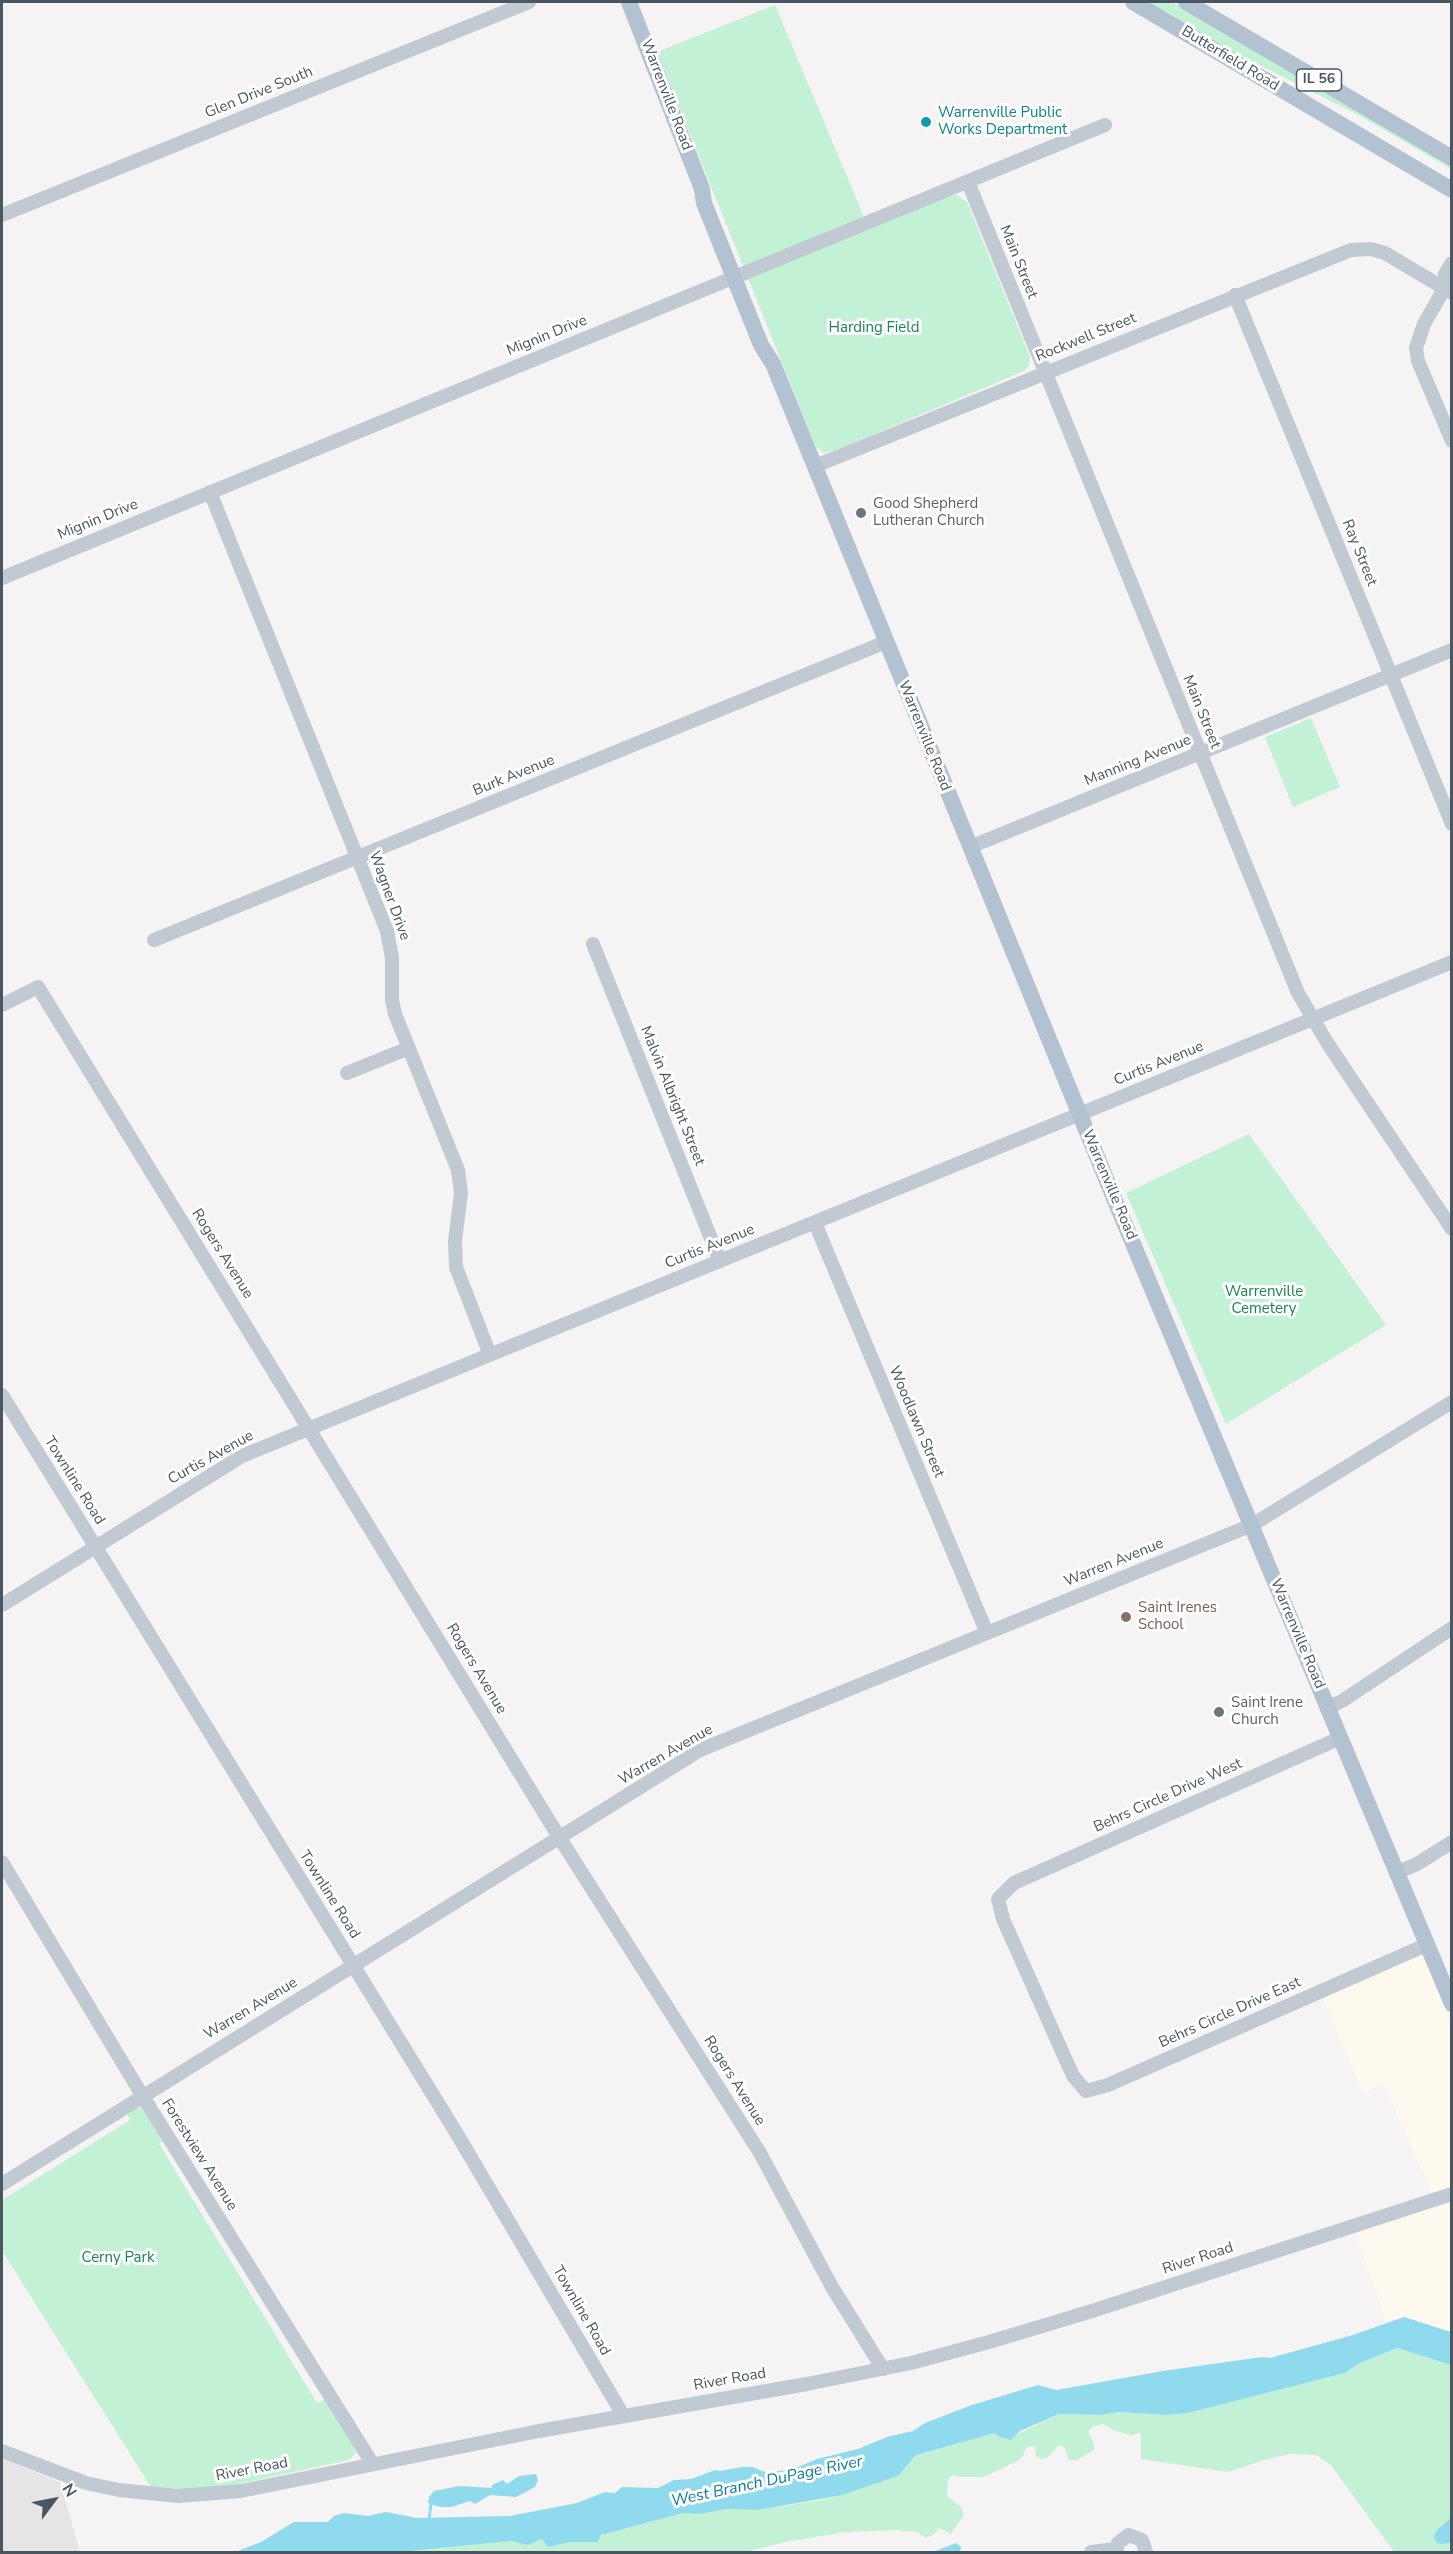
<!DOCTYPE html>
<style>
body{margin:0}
#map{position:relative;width:1453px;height:2554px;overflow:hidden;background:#f5f3f3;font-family:"Nunito Sans",sans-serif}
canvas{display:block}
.frame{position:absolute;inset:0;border:3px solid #4a5661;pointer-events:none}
.north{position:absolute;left:24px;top:2470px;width:60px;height:60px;-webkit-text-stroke:4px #fff;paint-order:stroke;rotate:58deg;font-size:16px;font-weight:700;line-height:24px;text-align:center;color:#4a5661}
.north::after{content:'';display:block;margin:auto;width:21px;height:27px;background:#4a5661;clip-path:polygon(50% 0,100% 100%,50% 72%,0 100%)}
</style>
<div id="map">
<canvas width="1453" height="2554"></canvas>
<div class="frame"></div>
<div class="north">N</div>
</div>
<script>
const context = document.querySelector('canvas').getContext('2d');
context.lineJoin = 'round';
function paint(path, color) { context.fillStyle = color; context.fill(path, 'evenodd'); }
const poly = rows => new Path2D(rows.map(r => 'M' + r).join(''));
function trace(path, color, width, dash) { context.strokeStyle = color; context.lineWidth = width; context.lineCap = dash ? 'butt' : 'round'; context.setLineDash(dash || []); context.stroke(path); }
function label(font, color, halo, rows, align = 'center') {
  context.font = font + ' "Nunito Sans",sans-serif'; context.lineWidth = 6; context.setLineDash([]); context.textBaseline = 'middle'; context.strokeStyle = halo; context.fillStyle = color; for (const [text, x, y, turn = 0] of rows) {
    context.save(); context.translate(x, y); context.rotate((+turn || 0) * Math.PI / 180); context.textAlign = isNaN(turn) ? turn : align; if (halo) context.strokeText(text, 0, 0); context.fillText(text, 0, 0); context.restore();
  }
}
paint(poly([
 [1421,1952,1451,2021,1451,2332,1404,2317,1386,2322,1355,2232,1437,2206,1384,2084,1363,2093,1322,1995]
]), '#fdf9ef');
paint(poly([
 [2,2459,60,2482,80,2552,2,2552]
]), '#e6e4e5');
paint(poly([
 [1146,2,1172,2,1451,166,1451,169,1360,116,1220,45],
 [775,5,869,229,949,196,957,195,967,202,1030,357,1029,366,1024,371,834,451,823,453,815,445,657,52],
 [1311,718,1340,787,1293,807,1265,737],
 [1249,1134,1386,1325,1226,1424,1126,1193],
 [139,2107,144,2109,165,2140,159,2144,317,2403,325,2399,352,2442,356,2453,349,2460,224,2487,184,2489,151,2487,2,2251,2,2200,130,2120,127,2112],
 [1397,2348,1451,2365,1451,2552,1394,2552,1331,2465,1316,2455,1291,2454,1267,2459,1228,2472,1141,2459,1141,2433,1130,2435,1113,2430,1104,2424,1092,2427,1088,2432,1094,2444,1094,2450,1077,2460,1069,2460,1064,2447,1059,2445,1047,2458,1042,2459,1036,2456,1035,2447,1031,2446,1026,2448,1023,2456,1017,2461,984,2477,958,2477,952,2475,948,2480,947,2496,961,2507,964,2515,951,2534,939,2528,933,2535,926,2538,917,2532,897,2530,846,2532,785,2542,745,2552,390,2552,510,2541,528,2545,542,2539,545,2541,598,2542,601,2535,683,2513,700,2514,726,2509,758,2510,822,2500,898,2476,916,2455,995,2433,1014,2436,1059,2414,1101,2415,1118,2412,1166,2415,1188,2413,1345,2373,1360,2363]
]), '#c3f1d5');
paint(poly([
 [1404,2317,1451,2332,1451,2365,1397,2348,1360,2363,1345,2373,1188,2413,1166,2415,1118,2412,1101,2415,1059,2414,1020,2431,1011,2440,1000,2437,995,2433,916,2455,898,2476,842,2495,758,2510,726,2509,700,2514,683,2513,601,2535,598,2542,569,2542,548,2547,542,2539,528,2545,510,2541,399,2552,235,2552,261,2542,294,2522,328,2522,334,2516,344,2513,368,2516,386,2512,417,2518,510,2516,577,2503,605,2492,615,2493,622,2487,658,2488,674,2480,691,2479,715,2470,720,2471,742,2467,752,2467,765,2472,791,2470,817,2459,858,2449,887,2437,913,2431,925,2423,972,2405,1038,2385,1056,2390,1163,2371,1262,2357,1270,2358,1353,2335],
 [536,2474,538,2480,535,2487,516,2497,490,2495,475,2504,470,2501,451,2507,440,2507,428,2503,429,2497,434,2491,459,2486,492,2488,492,2485,503,2480,507,2484,519,2476],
 [1451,2518,1451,2542,1443,2544,1437,2543,1434,2537,1436,2531],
 [956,2543,961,2547,960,2552,933,2552]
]), '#90daee');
trace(poly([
 [429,2520,431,2504]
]), '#90daee', 3);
trace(poly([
 [968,182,1298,993,1328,1044,1452,1229],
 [2,215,529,2],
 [1452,263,1445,274,1444,289,1424,324,1416,348,1418,361,1452,441],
 [1235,295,1452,824],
 [815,466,1351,250,1371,249,1385,253,1452,293],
 [210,492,387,931,392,958,392,1000,395,1014,458,1170,461,1193,455,1241,456,1267,490,1355],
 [2,578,1105,125],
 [970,847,1452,650],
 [154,940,886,642],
 [593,944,720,1261],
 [2,1005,38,987,559,1837,760,2153,832,2287,883,2369],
 [347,1073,409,1048],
 [815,1223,987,1633],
 [2,1395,454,2129,623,2415],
 [2,1605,242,1456,1452,962],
 [1327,1708,1342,1701,1452,1628],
 [1340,1738,1014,1883,998,1899,1003,1919,1073,2076,1086,2091,1108,2085,1426,1945],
 [2,1862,142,2095,372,2463],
 [1396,1873,1417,1864,1452,1842],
 [2,2184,700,1750,1252,1525,1452,1402],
 [2,2451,86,2483,119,2490,178,2496,241,2491,539,2431,807,2384,911,2363,989,2342,1092,2311,1452,2194],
 [1091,2552,1116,2549],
 [1116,2552,1118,2543,1129,2535,1142,2540,1146,2552]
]), '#c1cad2', 14);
trace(poly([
 [629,2,702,189,704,203,761,345,773,364,1116,1203,1452,2004],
 [1133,2,1452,190],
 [1186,2,1452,158]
]), '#b3c2d1', 16);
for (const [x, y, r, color] of [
 [926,122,6,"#0f9aa8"],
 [861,513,6,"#6b7280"],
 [1126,1617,6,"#8d6e63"],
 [1219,1712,6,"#6b7280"]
]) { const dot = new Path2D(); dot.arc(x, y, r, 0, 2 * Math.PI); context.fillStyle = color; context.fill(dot); trace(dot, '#fff', 2); }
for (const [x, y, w] of [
 [1319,80,45]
]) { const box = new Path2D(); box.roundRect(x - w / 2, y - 11, w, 22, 4.5); context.fillStyle = '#fff'; context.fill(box); trace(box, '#4a5661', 1.5); }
label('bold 14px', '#4a5661', null, [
 ["IL 56",1319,80]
]);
label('15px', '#4a5661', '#fff', [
 ["Butterfield Road",1230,59,31],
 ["Glen Drive South",259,93,-22],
 ["Warrenville Road",666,95,69],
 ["Main Street",1018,262,68],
 ["Mignin Drive",547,336,-22],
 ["Rockwell Street",1086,338,-22],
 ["Mignin Drive",98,520,-22],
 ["Ray Street",1359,553,68],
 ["Main Street",1201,712,68],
 ["Warrenville Road",924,736,68],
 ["Manning Avenue",1138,761,-22],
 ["Burk Avenue",514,776,-22],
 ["Wagner Drive",389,896,70],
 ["Curtis Avenue",1159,1064,-22],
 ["Malvin Albright Street",672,1096,68],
 ["Warrenville Road",1109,1185,67],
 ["Curtis Avenue",710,1247,-22],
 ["Rogers Avenue",222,1254,58],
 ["Woodlawn Street",916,1422,67],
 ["Curtis Avenue",211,1458,-29],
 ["Townline Road",74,1481,58],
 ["Warren Avenue",1114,1563,-22],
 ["Warrenville Road",1297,1634,67],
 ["Rogers Avenue",476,1669,59],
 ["Warren Avenue",666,1755,-30],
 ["Behrs Circle Drive West",1168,1796,-24],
 ["Townline Road",329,1895,58],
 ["Warren Avenue",251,2009,-31],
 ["Behrs Circle Drive East",1230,2013,-24],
 ["Rogers Avenue",734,2081,58],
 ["Forestview Avenue",199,2155,58],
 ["River Road",1198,2259,-18],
 ["Townline Road",581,2311,60],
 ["River Road",730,2380,-10],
 ["River Road",252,2470,-11]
]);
label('15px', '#0d838f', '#fff', [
 ["Warrenville Public",938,113],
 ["Works Department",938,130]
], 'left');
label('15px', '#17864f', '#fff', [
 ["Harding Field",874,328],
 ["Warrenville",1264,1292],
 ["Cemetery",1264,1309],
 ["Cerny Park",118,2258]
]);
label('15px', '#5b616d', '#fff', [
 ["Good Shepherd",873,504],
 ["Lutheran Church",873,521],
 ["Saint Irene",1231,1703],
 ["Church",1231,1720]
], 'left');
label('15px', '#785e54', '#fff', [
 ["Saint Irenes",1138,1608],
 ["School",1138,1625]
], 'left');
label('italic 16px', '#0c7c9b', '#fff', [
 ["West Branch DuPage River",767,2482,-12]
]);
</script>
